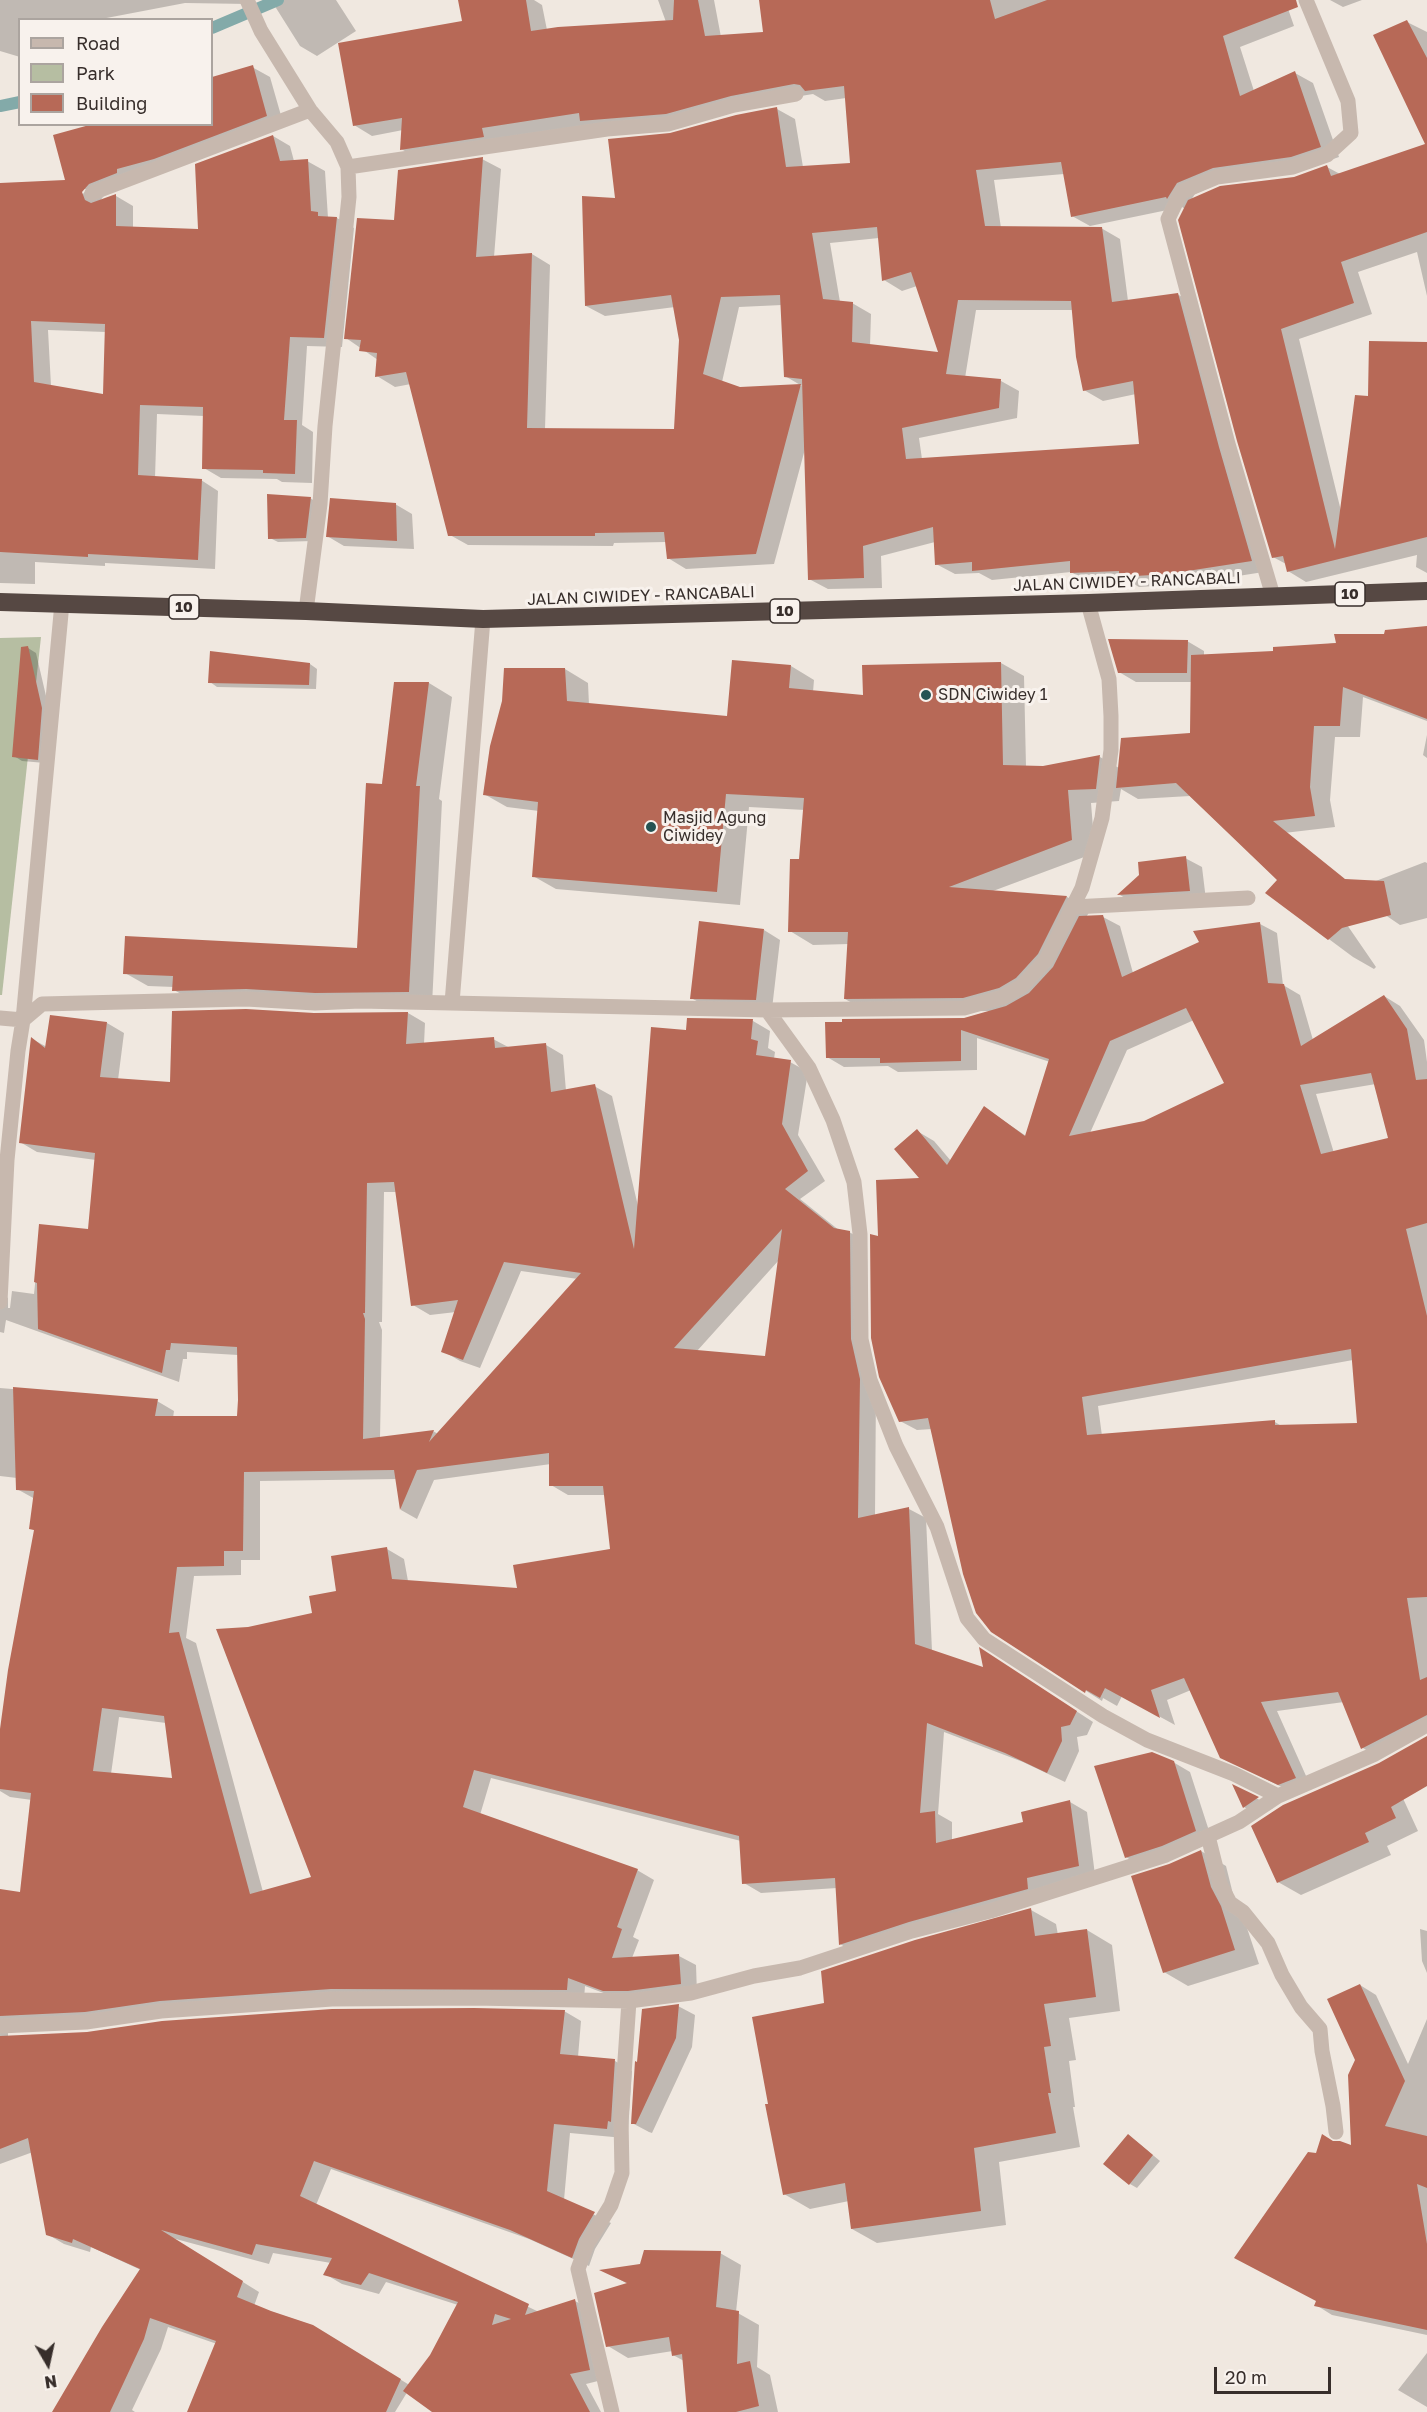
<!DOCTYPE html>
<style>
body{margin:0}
#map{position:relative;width:1427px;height:2412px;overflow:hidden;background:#f0e8e0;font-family:"Golos Text",sans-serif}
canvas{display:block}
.legend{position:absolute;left:18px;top:18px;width:195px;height:108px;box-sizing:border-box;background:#f8f2ed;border:2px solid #aba49f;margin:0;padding:8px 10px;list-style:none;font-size:18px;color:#372e2b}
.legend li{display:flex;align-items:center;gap:12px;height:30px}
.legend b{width:30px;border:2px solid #aba49f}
.north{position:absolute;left:18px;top:2334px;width:60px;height:60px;-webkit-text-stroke:4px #f8f2ed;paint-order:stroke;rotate:171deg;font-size:16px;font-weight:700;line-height:24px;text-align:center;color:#372e2b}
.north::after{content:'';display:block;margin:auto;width:21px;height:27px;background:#372e2b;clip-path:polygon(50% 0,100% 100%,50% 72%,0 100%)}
.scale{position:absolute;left:1214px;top:2367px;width:117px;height:27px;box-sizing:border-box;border:3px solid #372e2b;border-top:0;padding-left:8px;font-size:18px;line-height:21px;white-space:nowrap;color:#372e2b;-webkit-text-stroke:4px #f8f2ed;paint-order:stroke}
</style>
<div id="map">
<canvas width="1427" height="2412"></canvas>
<ul class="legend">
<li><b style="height:8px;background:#c7b8ae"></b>Road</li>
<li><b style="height:16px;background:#b6bea2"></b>Park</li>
<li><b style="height:16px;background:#b76957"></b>Building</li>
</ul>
<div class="north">N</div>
<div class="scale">20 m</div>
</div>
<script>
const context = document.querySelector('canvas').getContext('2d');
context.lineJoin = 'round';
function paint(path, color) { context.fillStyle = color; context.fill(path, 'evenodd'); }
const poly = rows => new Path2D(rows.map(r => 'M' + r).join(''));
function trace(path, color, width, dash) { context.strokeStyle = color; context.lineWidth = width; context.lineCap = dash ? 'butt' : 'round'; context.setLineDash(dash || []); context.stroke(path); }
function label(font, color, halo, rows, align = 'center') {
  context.font = font + ' "Golos Text",sans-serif'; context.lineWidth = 6; context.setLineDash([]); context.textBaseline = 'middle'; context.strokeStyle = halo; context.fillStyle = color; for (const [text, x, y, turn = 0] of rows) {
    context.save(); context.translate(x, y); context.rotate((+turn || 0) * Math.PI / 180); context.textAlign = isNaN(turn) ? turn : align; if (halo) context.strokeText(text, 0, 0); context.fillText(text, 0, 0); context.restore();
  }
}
paint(poly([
 [41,637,2,995,0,995,0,638]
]), '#b6bea2');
paint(poly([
 [0,0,247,0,248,4,185,3,96,20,20,20,20,57,0,51],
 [271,0,336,0,356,31,317,56,300,46],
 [510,0,534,0,542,5,547,30,666,22,658,0,714,0,721,37,764,34,761,0,1285,0,1294,26,1240,47,1254,91,1295,73,1313,83,1339,157,1310,167,1232,178,1195,194,1191,200,1295,178,1327,167,1340,174,1426,146,1407,22,1427,32,1427,296,1417,252,1358,272,1372,314,1299,339,1341,511,1370,398,1427,344,1427,573,1416,567,1417,555,1306,582,1288,571,1286,564,1273,557,1185,209,1182,207,1090,226,1072,216,1064,174,994,180,1001,228,1101,228,1120,239,1128,301,1177,294,1196,305,1270,571,1187,584,1139,587,1129,581,1090,583,1071,572,992,580,979,573,955,574,936,564,935,542,881,556,882,588,828,589,809,579,805,449,774,564,686,569,668,558,666,542,614,543,613,546,468,545,450,535,411,384,395,387,377,376,378,360,346,338,395,222,482,159,501,169,494,257,532,254,550,265,545,429,676,431,681,340,675,307,605,316,586,306,616,200,671,135,777,109,795,119,803,167,852,164,846,98,825,101,813,94,420,159,401,149,403,130,372,136,354,125,464,22],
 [879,238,884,280,902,291,917,286,941,354,870,346,871,314,852,303,840,302,830,243],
 [782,305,785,376,802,386,740,388,722,382,739,307],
 [976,310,1073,310,1084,390,1103,401,1136,394,1140,445,922,459,919,438,1017,418,1019,391,1001,381,965,378],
 [1330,0,1362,0,1343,7],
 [252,67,270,77,284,126,106,193,100,201,116,196,133,206,133,228,200,231,273,136,290,146,294,161,307,161,325,171,328,218,337,218,354,228,342,347,307,346,302,425,313,432,312,483,282,482,277,479,221,478,204,468,204,416,157,414,155,478,201,480,218,491,215,569,105,563,105,566,35,562,35,584,0,583,0,184,67,181,212,124,212,78],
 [83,189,87,189,79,199],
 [48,330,106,332,105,396,51,386],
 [310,498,318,503,313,541,278,542,270,538],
 [395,504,412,514,414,549,344,546,327,536],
 [1427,629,1427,721,1363,697,1360,737,1335,737,1330,800,1335,827,1284,833,1376,967,1374,969,1353,957,1267,893,1279,880,1190,796,1138,799,1121,789,1119,801,1091,803,1095,853,993,891,1067,897,1090,910,1086,918,1103,917,1120,926,1133,973,1260,924,1277,933,1283,985,1300,995,1313,1040,1384,996,1400,1006,1424,1040,1427,1062,1427,1732,1379,1758,1363,1748,1344,1702,1277,1711,1311,1787,1296,1794,1221,1757,1191,1690,1167,1700,1175,1725,1122,1696,1117,1706,1103,1698,1102,1701,992,1631,932,1429,917,1430,900,1421,880,1238,922,1180,917,1131,934,1141,951,1161,985,1108,1026,1136,1050,1062,977,1038,977,1070,898,1072,888,1066,844,1067,827,1057,991,1011,868,1012,845,999,849,944,813,945,790,931,800,860,805,810,749,807,740,905,556,889,533,876,539,811,507,807,484,794,565,669,588,683,589,705,728,717,791,666,814,680,813,692,865,697,1001,663,1024,676,1026,767,1043,768,1100,757,1119,768,1192,734,1192,682,1136,682,1119,672,1187,641,1204,651,1204,656,1275,652],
 [1194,1020,1226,1084,1144,1122,1090,1133,1127,1050],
 [1376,1084,1390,1139,1334,1153,1316,1094],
 [1353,1360,1358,1424,1283,1427,1275,1422,1102,1436,1098,1406],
 [28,648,36,653,50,713,45,763,22,761,14,756],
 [310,664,317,669,316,689,217,687,210,682],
 [429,683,452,697,439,799,442,801,432,1005,197,1003,174,990,174,987,148,986,125,973,359,949,396,684],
 [1427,735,1427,758,1423,755],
 [1185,858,1202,867,1206,900,1135,904,1120,895],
 [1425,862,1427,863,1427,918,1400,925,1350,891],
 [764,930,780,940,772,1009,708,1007,691,998],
 [408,1013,425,1023,424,1044,493,1039,510,1048,546,1045,563,1055,566,1091,594,1086,612,1096,638,1206,687,1032,689,1020,753,1021,770,1031,768,1048,775,1052,774,1059,790,1062,808,1072,798,1135,825,1181,800,1199,840,1231,849,1232,867,1242,868,1350,876,1389,875,1516,909,1509,926,1518,932,1651,985,1669,996,1659,1093,1722,1087,1735,1077,1737,1079,1751,1065,1782,1023,1762,944,1732,938,1814,952,1822,952,1840,1025,1824,1070,1802,1087,1812,1095,1875,857,1954,840,1944,837,1888,761,1893,744,1883,741,1841,491,1778,480,1815,637,1870,654,1880,633,1937,639,1940,632,1958,679,1956,696,1965,697,1994,622,2000,585,1986,584,1999,349,1998,8,2031,8,2037,564,2011,581,2021,578,2057,615,2061,632,2071,628,2131,624,2138,570,2133,564,2200,611,2223,595,2249,589,2266,529,2239,331,2169,316,2205,539,2312,575,2301,592,2310,606,2379,586,2384,601,2412,435,2412,431,2356,458,2305,386,2282,379,2294,342,2284,325,2274,331,2263,273,2253,269,2264,172,2238,259,2292,254,2306,330,2336,411,2386,395,2412,188,2412,217,2344,168,2327,161,2349,132,2410,135,2412,54,2412,141,2270,91,2247,90,2252,64,2244,47,2234,33,2152,0,2164,0,1891,21,1893,32,1800,10,1797,0,1791,0,1740,35,1531,31,1528,35,1499,17,1489,17,1478,0,1476,0,1388,157,1401,174,1411,173,1418,239,1417,238,1355,187,1352,187,1359,183,1359,179,1382,6,1320,4,1333,0,1332,0,1293,8,1298,8,1308,10,1308,12,1291,34,1294,41,1226,89,1230,96,1160,37,1152,20,1142,32,1039,47,1047,107,1023,124,1033,118,1080,172,1084,314,1014],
 [384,1192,397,1192,413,1305,430,1315,456,1312,443,1351,460,1361,480,1368,521,1271,578,1279,438,1434,433,1431,380,1438,382,1330,379,1322,382,1322],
 [779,1260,767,1357,697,1351],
 [551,1464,551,1485,568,1495,605,1495,612,1550,519,1590,408,1581,404,1559,387,1549,314,1614,248,1628,313,1878,263,1892,196,1643,186,1638,194,1576,241,1575,241,1560,260,1560,260,1481,397,1479,401,1510,417,1519,434,1480],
 [119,1717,166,1723,174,1780,111,1774],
 [1173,1762,1190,1772,1212,1840,1142,1867,1126,1857],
 [1395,1781,1418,1831,1387,1846,1391,1855,1301,1895,1278,1882],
 [1235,1787,1258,1799,1273,1808,1260,1816,1244,1807],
 [1201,1851,1226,1866,1235,1902,1245,1922,1259,1964,1188,1986,1164,1972,1170,1866],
 [1031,1910,1056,1924,1058,1935,1087,1930,1112,1945,1120,2011,1069,2018,1076,2060,1069,2061,1075,2107,1073,2107,1080,2147,999,2162,1006,2225,877,2243,852,2229,849,2201,810,2209,784,2194,770,2105,826,2004],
 [1420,1929,1427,1931,1427,1973,1422,1961],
 [1360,1985,1376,1995,1408,2064,1427,2019,1427,2335,1332,2315,1316,2305,1317,2154,1333,2143,1353,2147],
 [678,2006,695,2015,692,2047,652,2133,649,2132,632,2123],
 [1136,2141,1160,2161,1137,2188,1130,2184],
 [720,2253,741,2265,736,2312,759,2325,757,2367,770,2375,778,2412,689,2412,684,2361,673,2355,673,2351,628,2358,608,2346,628,2284,604,2271],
 [1427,2353,1427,2407,1398,2390]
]), '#0003');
trace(poly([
 [212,28,278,0],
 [0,106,20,102]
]), '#83aaa9', 12);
paint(poly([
 [458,0,526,0,531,31,558,27,673,20,674,0,698,0,705,36,763,32,759,0,990,0,995,19,1047,0,1296,0,1298,7,1223,36,1240,96,1295,71,1321,147,1291,157,1213,168,1177,183,1167,199,1166,197,1071,217,1061,162,976,170,985,226,1102,227,1112,302,1178,293,1219,447,1252,561,1168,574,1119,577,1119,571,1070,573,1070,561,972,571,972,562,935,565,933,527,863,546,864,578,808,580,802,379,784,377,780,295,721,297,703,374,740,387,801,384,756,554,667,559,664,532,595,533,595,536,448,536,406,372,375,377,377,353,359,351,361,340,344,339,357,218,394,220,398,170,483,157,476,257,532,253,527,428,674,429,679,340,671,295,585,306,582,196,615,198,608,139,670,133,736,115,777,107,786,167,850,163,844,86,805,91,800,85,794,84,731,96,666,114,580,121,579,113,482,128,484,137,400,150,402,118,353,126,338,43,462,21],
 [877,227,882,281,911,272,938,352,852,342,853,302,823,299,812,233],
 [958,300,1071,301,1076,357,1083,391,1133,381,1139,444,906,459,902,428,999,408,1001,379,946,374],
 [1407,20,1427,58,1427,232,1341,262,1354,303,1281,329,1335,549,1355,395,1368,396,1369,341,1427,342,1427,537,1287,572,1283,556,1272,558,1237,441,1178,220,1188,200,1220,186,1294,177,1327,165,1331,176,1425,144,1373,35],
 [253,65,267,116,154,159,117,169,117,173,89,184,82,192,85,200,91,203,116,194,116,226,198,229,195,164,273,135,280,161,308,159,311,211,318,212,318,216,337,217,324,338,290,337,284,420,297,420,295,474,263,473,263,470,202,469,203,407,140,405,138,475,202,479,198,560,88,554,88,557,0,552,0,183,65,180,53,135,93,124,212,124,212,77],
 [31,321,105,324,103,394,34,382],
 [267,494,311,497,306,538,268,539],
 [330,498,396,503,397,541,326,537],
 [1427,626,1427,719,1343,687,1340,726,1314,726,1310,787,1315,816,1273,821,1345,879,1384,881,1391,915,1342,928,1328,940,1265,893,1277,880,1176,783,1116,788,1121,738,1190,733,1191,655,1273,651,1273,647,1336,643,1334,634,1384,634,1385,630],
 [1108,639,1188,640,1187,673,1118,673],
 [28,646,42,708,38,760,12,757,21,647],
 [210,651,310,663,309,685,208,683],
 [732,660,791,665,789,688,863,695,862,665,1001,662,1003,765,1043,766,1100,755,1096,789,1068,790,1072,840,949,887,1067,896,1038,954,1016,978,999,988,963,998,844,999,848,932,788,932,790,859,799,859,804,798,726,794,717,892,532,877,538,802,483,795,490,746,502,701,504,668,565,668,567,701,727,716],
 [394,682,429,682,416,786,420,786,409,992,315,993,246,989,172,991,173,976,123,974,125,936,357,948,366,783,382,784],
 [1186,856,1190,891,1117,895,1139,875,1138,862],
 [1103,915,1122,977,1199,942,1193,931,1260,922,1268,983,1284,984,1301,1046,1384,995,1407,1029,1416,1080,1427,1079,1427,1223,1406,1229,1427,1316,1427,1597,1407,1598,1420,1680,1427,1677,1427,1715,1361,1749,1338,1692,1261,1702,1296,1778,1278,1785,1220,1758,1184,1678,1151,1690,1160,1718,1105,1688,1100,1698,1086,1690,1085,1693,991,1632,976,1613,963,1574,928,1418,899,1422,879,1377,871,1338,870,1234,878,1236,876,1180,919,1178,894,1149,917,1129,947,1165,984,1106,1025,1136,1049,1059,961,1030,961,1061,880,1063,880,1058,826,1058,825,1022,842,1022,842,1019,964,1018,1006,1006,1029,993,1053,967,1079,916],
 [1186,1008,1224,1083,1144,1121,1069,1136,1110,1041],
 [1371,1073,1388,1138,1321,1154,1300,1085],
 [1351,1349,1357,1423,1275,1425,1275,1420,1087,1435,1082,1397],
 [699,921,764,929,756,1000,690,999],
 [246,1009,314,1013,408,1012,406,1044,494,1037,495,1048,546,1043,551,1092,595,1084,634,1249,651,1027,686,1030,687,1018,753,1019,751,1039,758,1041,756,1055,791,1060,782,1124,808,1171,785,1189,834,1228,850,1231,851,1339,860,1379,858,1518,909,1507,915,1644,983,1667,979,1647,1077,1711,1070,1725,1061,1727,1062,1741,1047,1773,1005,1753,927,1723,920,1813,935,1811,936,1843,1023,1822,1021,1812,1070,1800,1079,1866,1027,1878,1028,1889,909,1922,839,1945,835,1878,742,1884,739,1836,474,1770,463,1807,638,1869,617,1927,622,1929,612,1958,679,1954,681,1984,628,1991,603,1991,568,1978,567,1990,331,1989,160,2001,85,2012,0,2016,0,1889,20,1892,31,1793,0,1789,0,1729,8,1670,34,1530,29,1529,34,1491,16,1490,13,1387,158,1399,155,1416,237,1416,238,1400,237,1347,171,1343,170,1350,166,1350,162,1373,38,1329,37,1283,34,1282,39,1224,88,1229,95,1153,19,1143,31,1037,45,1048,50,1015,107,1022,100,1077,170,1082,172,1011],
 [394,1182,411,1306,458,1300,441,1352,463,1360,504,1262,581,1273,429,1442,434,1430,363,1439,365,1319,363,1313,365,1313,367,1183],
 [782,1229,765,1356,674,1348],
 [549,1453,549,1486,603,1486,610,1549,513,1565,517,1588,392,1579,387,1547,331,1556,336,1591,309,1596,312,1613,248,1627,216,1629,311,1877,250,1894,179,1632,169,1633,177,1567,224,1566,224,1551,243,1551,244,1472,394,1470,400,1510,417,1470],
 [102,1708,164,1716,172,1778,93,1771],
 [1427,1736,1427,1786,1391,1807,1396,1818,1365,1833,1369,1842,1277,1883,1251,1826,1283,1805,1379,1763],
 [1152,1752,1174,1761,1196,1831,1162,1846,1125,1858,1094,1766],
 [1232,1784,1259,1797,1243,1808],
 [1201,1850,1211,1887,1221,1906,1235,1950,1163,1973,1131,1876,1169,1864],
 [1031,1908,1035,1936,1087,1929,1096,1997,1044,2004,1051,2046,1044,2047,1051,2093,1048,2093,1056,2133,974,2148,981,2211,851,2229,845,2183,783,2195,765,2104,768,2104,752,2017,824,2003,821,1971,915,1940],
 [1360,1984,1405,2081,1385,2126,1427,2136,1427,2188,1417,2184,1427,2244,1427,2330,1314,2306,1316,2301,1234,2258,1308,2152,1316,2153,1322,2134,1333,2141,1340,2141,1351,2145,1348,2075,1355,2060,1327,1999],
 [679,2004,676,2038,636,2124,631,2124,635,2061,637,2062,642,2009],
 [474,2008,565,2010,560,2054,615,2059,611,2122,608,2121,607,2129,554,2124,547,2191,595,2212,579,2239,572,2258,510,2230,314,2161,300,2196,529,2304,525,2315,575,2299,590,2370,570,2374,590,2412,432,2412,403,2391,430,2355,458,2302,369,2273,361,2285,323,2275,332,2258,256,2244,252,2255,161,2230,243,2281,237,2297,271,2311,313,2325,401,2379,386,2412,187,2412,216,2341,150,2318,144,2339,110,2412,52,2412,102,2327,140,2269,73,2239,72,2243,46,2235,28,2138,0,2149,0,2036,87,2032,162,2021,332,2009],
 [495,2314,511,2319,492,2325],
 [1128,2134,1153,2155,1129,2185,1103,2164],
 [644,2250,721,2251,716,2307,739,2311,737,2364,750,2361,759,2406,736,2412,687,2412,682,2354,672,2356,669,2337,606,2347,594,2293,627,2283,599,2270,640,2264]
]), '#b76957');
trace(poly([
 [247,0,261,31,310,110,337,142,348,167,349,197,325,426,320,504,306,611],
 [348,167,607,129,668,124,734,105,796,94],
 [92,193,310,110],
 [1273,596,1228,444,1168,219,1181,192,1217,177,1293,167,1327,155,1351,133,1348,101,1306,0],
 [1073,907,1248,898],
 [452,1003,483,619],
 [767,1010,809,1068,833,1120,854,1182,860,1234,861,1339,870,1380,896,1446,937,1527,967,1618,984,1639,1103,1716,1147,1740,1234,1774,1278,1796],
 [0,1018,23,1020,62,603],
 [0,1302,7,1160,18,1051,23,1020,42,1004,246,999,315,1003,360,1001,767,1010,964,1008,1003,997,1022,986,1046,960,1082,888,1102,818,1111,750,1111,716,1109,679,1088,603],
 [1208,1836,1220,1884,1230,1903,1243,1912,1268,1943,1282,1975,1301,2007,1320,2029,1322,2051,1333,2106,1336,2132],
 [0,2026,86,2022,161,2011,332,1999,474,1998,629,2001,691,1993,754,1976,800,1968,912,1931,990,1911,1166,1855,1239,1822,1278,1796,1375,1754,1427,1725],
 [612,2412,578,2269,587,2244,611,2205,622,2173,621,2119,629,2001]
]), '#c7b8ae', 15);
trace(poly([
 [0,602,306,611,483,619,1088,603,1427,591]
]), '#564843', 18);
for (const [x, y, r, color] of [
 [926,695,6,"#255353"],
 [651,827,6,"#255353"]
]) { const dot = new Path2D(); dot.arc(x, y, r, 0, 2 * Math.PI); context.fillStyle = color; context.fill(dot); trace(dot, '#f8f2ed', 2); }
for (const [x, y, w] of [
 [1350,594,30],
 [184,607,30],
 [785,611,30]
]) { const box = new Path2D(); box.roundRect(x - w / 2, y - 12, w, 24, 4.5); context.fillStyle = '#f8f2ed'; context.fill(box); trace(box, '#372e2b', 1.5); }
label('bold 15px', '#372e2b', null, [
 ["10",1350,594],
 ["10",184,607],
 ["10",785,611]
]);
label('16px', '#372e2b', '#f8f2ed', [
 ["JALAN CIWIDEY - RANCABALI",1127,582,-2],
 ["JALAN CIWIDEY - RANCABALI",641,596,-2]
]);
label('16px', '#372e2b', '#f8f2ed', [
 ["SDN Ciwidey 1",938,695],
 ["Masjid Agung",663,818],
 ["Ciwidey",663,836]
], 'left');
</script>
